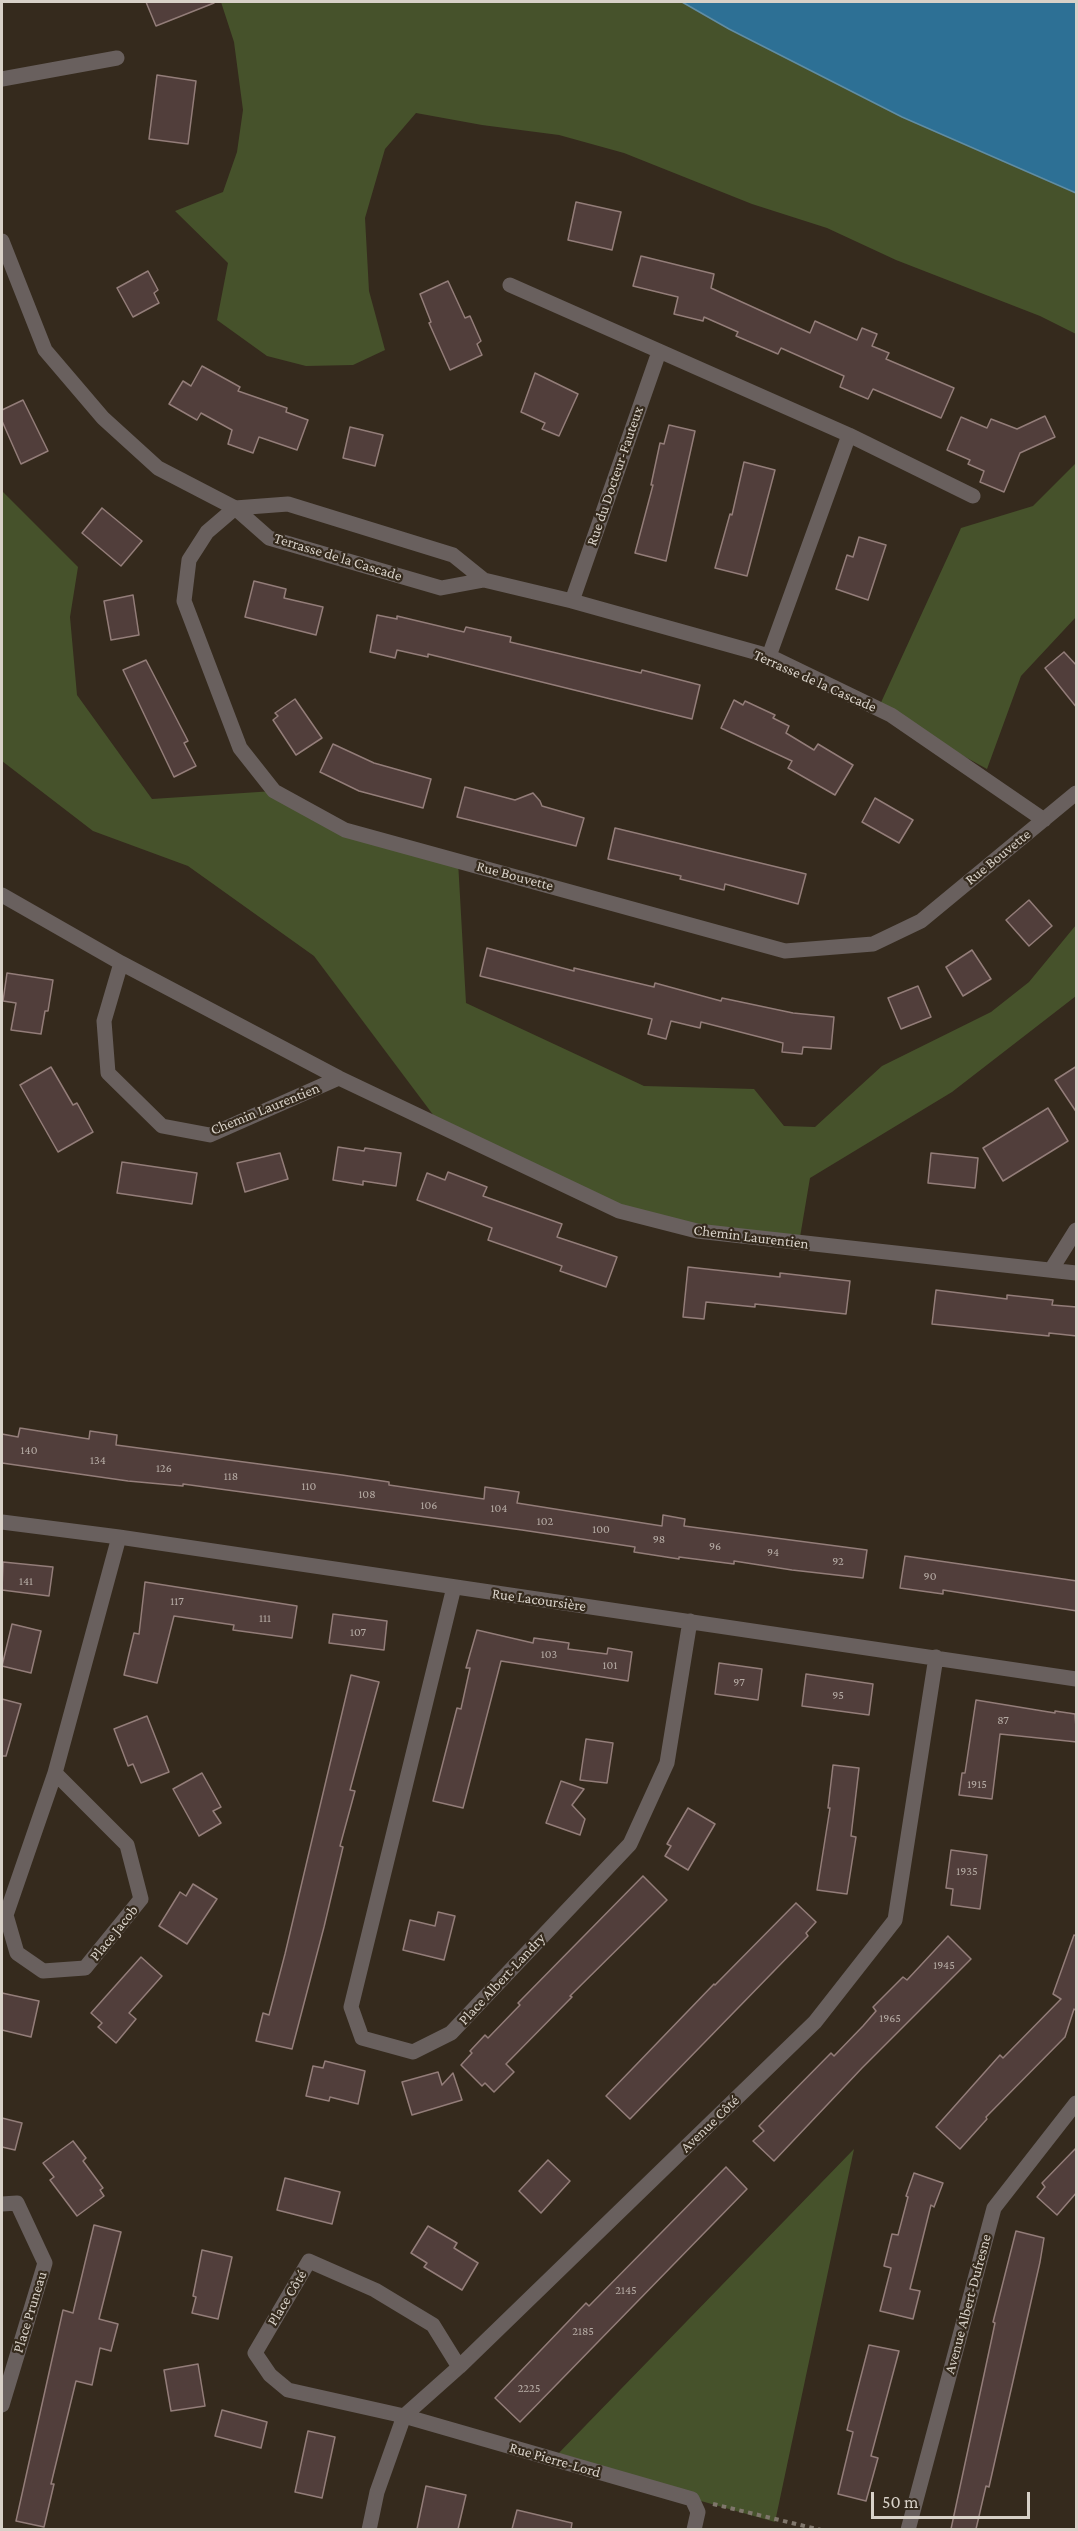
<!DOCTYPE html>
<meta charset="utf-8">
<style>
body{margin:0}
#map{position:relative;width:1078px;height:2531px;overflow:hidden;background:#352a1d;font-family:"Crimson Pro",serif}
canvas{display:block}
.frame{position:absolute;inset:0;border:3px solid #d8d1c8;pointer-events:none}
.scale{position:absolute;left:871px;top:2492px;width:159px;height:27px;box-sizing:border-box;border:3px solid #d8d1c8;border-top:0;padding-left:8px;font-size:18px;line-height:21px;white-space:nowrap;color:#d8d1c8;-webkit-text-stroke:4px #352a1d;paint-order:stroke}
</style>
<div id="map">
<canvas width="1078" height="2531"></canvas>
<div class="frame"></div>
<div class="scale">50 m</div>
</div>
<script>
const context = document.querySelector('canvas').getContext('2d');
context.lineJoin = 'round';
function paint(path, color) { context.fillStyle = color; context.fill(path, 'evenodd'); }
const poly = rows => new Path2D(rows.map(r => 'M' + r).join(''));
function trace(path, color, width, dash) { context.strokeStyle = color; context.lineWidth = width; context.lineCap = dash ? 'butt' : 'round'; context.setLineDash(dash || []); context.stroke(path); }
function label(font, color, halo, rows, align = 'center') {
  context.font = font + ' "Crimson Pro",serif'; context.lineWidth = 4.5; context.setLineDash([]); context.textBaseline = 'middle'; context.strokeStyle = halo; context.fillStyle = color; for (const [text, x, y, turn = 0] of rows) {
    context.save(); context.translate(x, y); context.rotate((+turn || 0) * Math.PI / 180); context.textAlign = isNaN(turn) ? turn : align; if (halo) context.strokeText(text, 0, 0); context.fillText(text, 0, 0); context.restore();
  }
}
paint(poly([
 [221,2,682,2,729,29,902,117,1076,193,1076,334,1040,316,896,260,827,228,752,204,624,153,559,135,482,125,416,113,385,149,365,218,369,291,385,350,353,365,306,366,267,356,217,320,228,263,175,211,223,192,237,152,243,110,234,42],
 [1076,463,1076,617,1021,676,987,769,878,709,961,528,1033,506],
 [2,491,78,567,70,617,77,695,152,799,274,791,345,830,458,861,466,1003,644,1086,754,1089,784,1126,815,1127,882,1066,991,1012,1029,982,1076,925,1076,996,952,1092,810,1178,799,1243,619,1211,443,1128,314,956,188,866,93,831,2,761],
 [854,2149,775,2522,553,2459]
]), '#46522b');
const water = poly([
 [682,2,1076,2,1076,193,902,117,729,29,682,2]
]);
paint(water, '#2d7095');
trace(water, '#608da4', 1.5);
const building = poly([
 [146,2,214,2,214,3,156,26,146,2],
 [157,75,196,81,188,144,149,139,157,75],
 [576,202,621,212,612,250,568,240,576,202],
 [641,256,714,274,711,288,810,333,815,321,857,340,862,328,877,334,872,346,889,353,886,359,954,388,941,418,873,389,868,399,840,387,844,376,781,348,778,354,736,336,738,332,704,317,703,321,674,314,678,297,633,286,641,256],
 [148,271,158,290,154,293,159,303,133,317,117,288,148,271],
 [448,281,465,318,470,316,481,341,477,344,482,355,450,370,429,323,431,322,420,294,448,281],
 [202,366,240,387,238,391,287,408,286,412,308,420,297,450,259,437,253,453,228,444,232,430,201,413,197,420,169,404,183,381,191,386,202,366],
 [535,373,578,394,559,436,542,429,545,423,521,412,535,373],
 [23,400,48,451,21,464,2,421,2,410,23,400],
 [1045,416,1055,437,1020,453,1004,492,980,482,984,471,968,464,970,460,947,450,961,417,987,428,991,419,1017,429,1045,416],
 [669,425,695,431,666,561,635,553,653,485,651,485,660,443,664,444,669,425],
 [350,427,383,435,375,466,343,458,350,427],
 [744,462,775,470,747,576,715,568,730,514,732,515,744,462],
 [102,508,142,541,121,566,82,533,102,508],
 [859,537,886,545,868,600,836,589,847,555,853,557,859,537],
 [254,581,286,589,284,598,323,607,316,635,245,617,254,581],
 [133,595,139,635,111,640,104,601,133,595],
 [377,615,397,619,397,616,464,632,466,627,511,637,510,642,641,673,642,670,700,685,692,719,428,654,428,657,397,650,395,658,370,652,377,615],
 [1064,652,1077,666,1077,708,1045,668,1064,652],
 [146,660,188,741,184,743,196,766,174,777,123,670,146,660],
 [295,699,322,738,296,755,273,720,278,716,275,713,295,699],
 [734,700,743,705,745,701,775,715,773,718,789,726,786,733,814,750,818,744,853,765,835,795,788,768,792,761,721,728,734,700],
 [333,744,374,763,431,779,423,808,359,791,320,772,333,744],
 [465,787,515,800,533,793,540,801,542,806,584,818,576,846,457,817,465,787],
 [875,798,913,820,899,843,862,822,875,798],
 [615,828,806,874,798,904,725,884,724,890,680,879,681,876,608,859,615,828],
 [1029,900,1052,926,1029,946,1006,920,1029,900],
 [487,948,574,971,574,968,654,987,655,983,721,1001,722,998,793,1013,834,1017,831,1049,803,1047,802,1054,782,1052,783,1043,701,1022,700,1028,671,1021,666,1039,648,1034,652,1019,480,976,487,948],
 [972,950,991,979,963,996,946,967,972,950],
 [7,973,53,980,48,1011,45,1011,41,1034,11,1030,16,1003,3,1001,7,973],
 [918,986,931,1017,901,1029,888,998,918,986],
 [1077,1066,1077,1113,1055,1080,1077,1066],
 [51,1067,73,1105,77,1103,93,1132,58,1152,20,1085,51,1067],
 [1048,1108,1068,1141,1003,1181,983,1148,1048,1108],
 [338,1147,364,1151,365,1148,401,1153,396,1186,363,1181,363,1185,333,1180,338,1147],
 [280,1153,288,1179,245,1192,237,1163,280,1153],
 [931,1153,978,1158,975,1188,928,1183,931,1153],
 [122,1162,197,1173,192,1204,117,1193,122,1162],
 [448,1172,487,1187,483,1196,562,1224,557,1237,617,1257,606,1287,560,1271,562,1266,488,1240,492,1228,417,1200,427,1173,445,1180,448,1172],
 [688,1267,780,1277,780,1273,850,1281,846,1314,755,1304,755,1307,706,1302,704,1319,683,1317,688,1267],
 [936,1290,1007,1299,1007,1295,1053,1300,1052,1305,1077,1307,1077,1336,1049,1333,1049,1336,932,1324,936,1290],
 [20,1428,89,1439,90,1431,117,1435,116,1445,342,1475,389,1482,389,1485,484,1499,485,1487,519,1492,517,1503,662,1526,663,1515,685,1519,684,1526,867,1550,863,1578,792,1570,734,1561,734,1564,679,1557,679,1559,634,1552,635,1547,522,1530,183,1484,183,1486,128,1481,2,1463,2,1434,18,1437,20,1428],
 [905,1556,1077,1581,1077,1611,943,1590,943,1594,900,1588,905,1556],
 [3,1562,53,1567,49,1596,2,1590,3,1562],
 [145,1582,297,1606,292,1638,233,1630,234,1625,174,1616,157,1683,124,1675,134,1633,139,1634,145,1582],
 [333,1614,387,1621,384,1650,329,1643,333,1614],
 [12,1624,41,1631,31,1673,2,1666,12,1624],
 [477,1630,533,1643,534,1638,569,1643,568,1649,607,1654,608,1648,632,1652,628,1681,501,1661,463,1808,433,1801,457,1708,461,1709,470,1668,466,1668,477,1630],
 [719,1663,762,1669,758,1700,715,1694,719,1663],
 [806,1674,873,1684,869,1715,802,1706,806,1674],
 [351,1675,379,1682,350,1790,355,1791,340,1846,343,1847,324,1927,292,2049,256,2041,263,2013,269,2015,285,1954,351,1675],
 [2,1699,21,1704,6,1756,2,1756,2,1699],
 [976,1700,1055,1713,1055,1711,1075,1714,1077,1742,1000,1734,992,1799,959,1795,962,1773,965,1773,976,1700],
 [147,1716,169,1772,141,1783,133,1764,128,1766,114,1729,147,1716],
 [586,1739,613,1743,607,1783,580,1780,586,1739],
 [833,1765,859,1768,851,1836,856,1837,847,1894,817,1890,830,1808,828,1808,833,1765],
 [202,1773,221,1807,213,1811,221,1823,199,1836,173,1789,202,1773],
 [561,1781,584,1789,572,1805,585,1819,580,1835,546,1823,561,1781],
 [688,1808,715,1824,688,1870,665,1856,671,1846,667,1844,688,1808],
 [951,1850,987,1855,980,1909,951,1905,953,1889,946,1888,951,1850],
 [643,1876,667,1900,570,1996,572,1997,506,2064,514,2072,494,2092,485,2083,482,2086,461,2065,472,2053,470,2051,485,2035,488,2038,520,2005,518,2003,643,1876],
 [193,1884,217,1899,187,1944,159,1926,180,1892,186,1896,193,1884],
 [796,1903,816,1922,806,1933,808,1936,630,2119,606,2096,714,1984,715,1985,796,1903],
 [438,1912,455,1916,444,1960,403,1950,410,1920,435,1926,438,1912],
 [1074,1935,1077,1936,1077,2011,1074,2009,1065,2037,986,2117,987,2119,960,2149,936,2127,1000,2055,1003,2058,1061,1999,1053,1994,1074,1935],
 [948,1936,971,1959,862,2068,774,2161,753,2141,764,2131,759,2126,831,2053,834,2056,863,2026,876,2011,873,2007,903,1977,907,1980,948,1936],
 [141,1957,162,1976,129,2013,136,2019,116,2043,98,2027,102,2023,91,2013,141,1957],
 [2,1993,39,2001,31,2037,2,2030,2,1993],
 [325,2061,365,2071,358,2104,330,2097,329,2101,306,2096,313,2066,323,2068,325,2061],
 [438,2072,442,2085,453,2073,462,2100,412,2115,402,2082,438,2072],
 [2,2118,22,2123,15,2150,2,2147,2,2118],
 [73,2141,86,2158,83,2161,103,2188,100,2190,104,2196,77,2216,50,2180,54,2177,43,2163,73,2141],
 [1077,2147,1077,2192,1057,2215,1037,2197,1045,2187,1042,2183,1077,2147],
 [548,2160,570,2181,541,2213,519,2191,548,2160],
 [726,2167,747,2189,520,2422,495,2398,586,2303,589,2306,726,2167],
 [914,2173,943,2183,934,2207,931,2205,910,2289,920,2291,913,2319,880,2311,891,2268,884,2266,892,2234,898,2235,908,2197,906,2196,914,2173],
 [285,2178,340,2192,332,2224,277,2210,285,2178],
 [94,2225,121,2232,99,2319,118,2324,111,2351,100,2348,92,2385,76,2381,51,2484,54,2484,44,2527,16,2521,63,2310,73,2313,94,2225],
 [428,2226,457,2243,454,2248,478,2263,462,2290,424,2267,427,2263,411,2253,428,2226],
 [1016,2231,1044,2238,1040,2262,989,2487,986,2486,976,2529,951,2529,991,2342,995,2323,993,2322,1016,2231],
 [202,2250,232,2257,218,2319,192,2313,196,2297,193,2296,202,2250],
 [869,2345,899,2351,871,2456,878,2458,866,2501,838,2494,853,2432,847,2430,869,2345],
 [198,2364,205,2406,171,2411,164,2370,198,2364],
 [222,2410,267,2422,261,2448,215,2436,222,2410],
 [308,2431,335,2437,322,2498,295,2492,308,2431],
 [426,2486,466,2495,458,2529,417,2529,426,2486],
 [517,2510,572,2523,571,2529,512,2529,517,2510]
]);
paint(building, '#513e3b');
trace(building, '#937d79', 1.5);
trace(poly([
 [713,2504,821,2530]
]), '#7f766b', 4, [4.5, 4.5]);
trace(poly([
 [2,79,117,58],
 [2,241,45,350,103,418,158,468,235,508,269,538,441,588,484,580],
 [510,285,849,435,973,496],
 [235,508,207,532,189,560,184,601,240,748,274,791,345,830,785,951,873,944,921,921,1076,793],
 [235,508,288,504,453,555,484,580,572,601,769,656,891,715,1044,820],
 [572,601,659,352],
 [769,656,849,435],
 [2,895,121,963,339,1078,619,1211,697,1231,1076,1273],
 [121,963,104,1021,108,1073,162,1126,210,1135,339,1078],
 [1051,1270,1076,1230],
 [2,1522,119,1537,1076,1679],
 [454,1587,351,2007,362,2038,413,2052,451,2033,630,1844,667,1763,690,1621],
 [55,1773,127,1845,141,1899,85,1968,43,1971,17,1953,6,1915,55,1773,119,1537],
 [2,2204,17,2203,45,2263,2,2405],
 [459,2367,433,2325,375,2290,309,2261,255,2353,270,2375,288,2390,404,2416,692,2499,698,2512,694,2530],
 [369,2530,377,2492,404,2416,459,2367,815,2022,895,1920,936,1657],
 [908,2530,994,2208,1076,2103]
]), '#69605e', 15);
label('12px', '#b6aca5', null, [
 ["140",29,1450],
 ["134",98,1460],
 ["126",164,1468],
 ["118",231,1476],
 ["110",309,1486],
 ["108",367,1494],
 ["106",429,1505],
 ["104",499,1508],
 ["102",545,1521],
 ["100",601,1529],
 ["98",659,1539],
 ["96",715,1546],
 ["94",773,1552],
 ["92",838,1561],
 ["90",930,1576],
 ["141",26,1581],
 ["117",177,1601],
 ["111",265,1618],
 ["107",358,1632],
 ["103",549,1654],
 ["101",610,1665],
 ["97",739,1682],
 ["95",838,1695],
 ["87",1003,1720],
 ["1915",977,1784],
 ["1935",967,1871],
 ["1945",944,1965],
 ["1965",890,2018],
 ["2145",626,2290],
 ["2185",583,2331],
 ["2225",529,2388]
]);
label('15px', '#d8d1c8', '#352a1d', [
 ["Rue du Docteur-Fauteux",615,476,-71],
 ["Terrasse de la Cascade",338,557,17],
 ["Terrasse de la Cascade",815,681,24],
 ["Rue Bouvette",998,857,-39],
 ["Rue Bouvette",515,876,15],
 ["Chemin Laurentien",265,1109,-22],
 ["Chemin Laurentien",751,1237,7],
 ["Rue Lacoursière",539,1600,8],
 ["Place Jacob",114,1933,-51],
 ["Place Albert-Landry",502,1979,-47],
 ["Avenue Côté",710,2124,-44],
 ["Place Côté",287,2298,-59],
 ["Avenue Albert-Dufresne",968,2304,-75],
 ["Place Pruneau",30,2312,-73],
 ["Rue Pierre-Lord",555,2460,16]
]);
</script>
